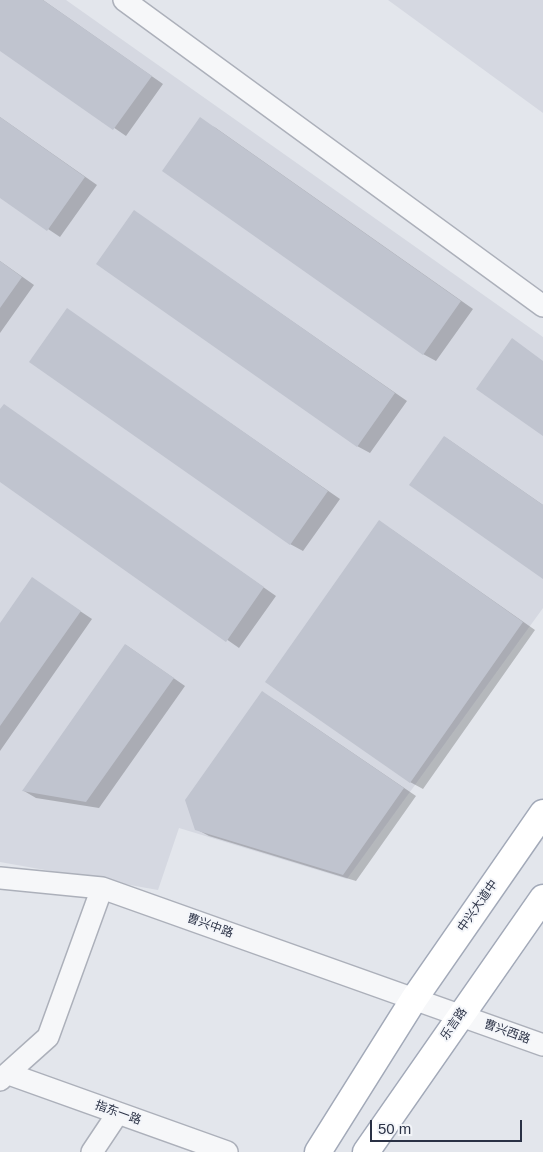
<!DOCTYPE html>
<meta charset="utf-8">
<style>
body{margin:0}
#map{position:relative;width:543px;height:1152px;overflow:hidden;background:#e3e6ec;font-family:Arial,sans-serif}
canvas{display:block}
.scale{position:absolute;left:370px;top:1120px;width:152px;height:22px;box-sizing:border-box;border:2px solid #2a3145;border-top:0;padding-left:6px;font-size:15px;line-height:18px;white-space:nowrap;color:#2a3145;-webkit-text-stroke:4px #f3f5f9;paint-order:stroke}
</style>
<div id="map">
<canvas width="543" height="1152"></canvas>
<div class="scale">50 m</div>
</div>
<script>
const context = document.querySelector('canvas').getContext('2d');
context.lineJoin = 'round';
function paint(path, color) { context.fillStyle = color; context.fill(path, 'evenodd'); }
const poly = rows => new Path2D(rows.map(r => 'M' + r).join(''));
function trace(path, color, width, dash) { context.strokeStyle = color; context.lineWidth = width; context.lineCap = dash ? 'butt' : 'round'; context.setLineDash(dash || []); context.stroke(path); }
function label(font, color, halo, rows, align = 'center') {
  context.font = font + ' Arial,"Noto Sans SC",sans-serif'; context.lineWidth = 4; context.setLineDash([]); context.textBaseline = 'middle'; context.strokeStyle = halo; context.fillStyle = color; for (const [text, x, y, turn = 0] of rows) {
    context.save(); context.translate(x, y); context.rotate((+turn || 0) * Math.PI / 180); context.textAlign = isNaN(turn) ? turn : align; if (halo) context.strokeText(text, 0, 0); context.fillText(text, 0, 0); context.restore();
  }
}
paint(poly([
 [0,0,66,0,543,337,543,608,347,879,179,828,158,890,0,862],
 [388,0,543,0,543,113]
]), '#d5d8e1');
paint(poly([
 [0,0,43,0,163,84,126,136,0,49],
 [0,117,97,185,60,237,0,197],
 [213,126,473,309,436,361,423,354],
 [135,212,407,401,370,453,357,446],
 [0,261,34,285,0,333],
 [67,310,340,499,303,551,290,544],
 [4,406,276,596,239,648,0,481,0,411],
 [445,437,543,505,543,577],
 [391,529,535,630,423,789,410,782],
 [32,579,92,619,0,751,0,625],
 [126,645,185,686,99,808,36,798,24,791],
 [275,700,416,796,356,881,209,836,196,829]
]), '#0003');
paint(poly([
 [0,0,43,0,152,76,113,130,0,51],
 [0,117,85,177,47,231,0,198],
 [200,117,461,301,423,355,162,171],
 [134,210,395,393,357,447,96,264],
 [0,261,22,277,0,308],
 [67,308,328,491,290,545,29,362],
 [512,338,543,361,543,436,476,389],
 [4,404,264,587,226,642,0,482,0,409],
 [444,436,543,505,543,579,409,485],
 [379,520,523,622,410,783,265,682],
 [32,577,81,611,0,726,0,623],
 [125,644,174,678,86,802,22,791],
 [262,691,404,788,343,875,195,830,185,800]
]), '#c0c4cf');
const minor = poly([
 [124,0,543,306],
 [0,878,102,888,543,1045],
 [9,1074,227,1152],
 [0,1080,48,1037,102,888],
 [92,1152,118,1113]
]);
const major = poly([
 [318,1152,414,999,543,813],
 [366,1152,543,898]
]);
trace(minor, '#acb0ba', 24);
trace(major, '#a2a9b8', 29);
trace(minor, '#f6f7f9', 21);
trace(major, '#fff', 26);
label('12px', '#2a3145', '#f3f5f9', [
 ["中兴大道中",478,906,-55],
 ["曹兴中路",210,926,20],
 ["乐言路",454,1024,-55],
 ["曹兴西路",507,1032,20],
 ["指东一路",118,1113,20]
]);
</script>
